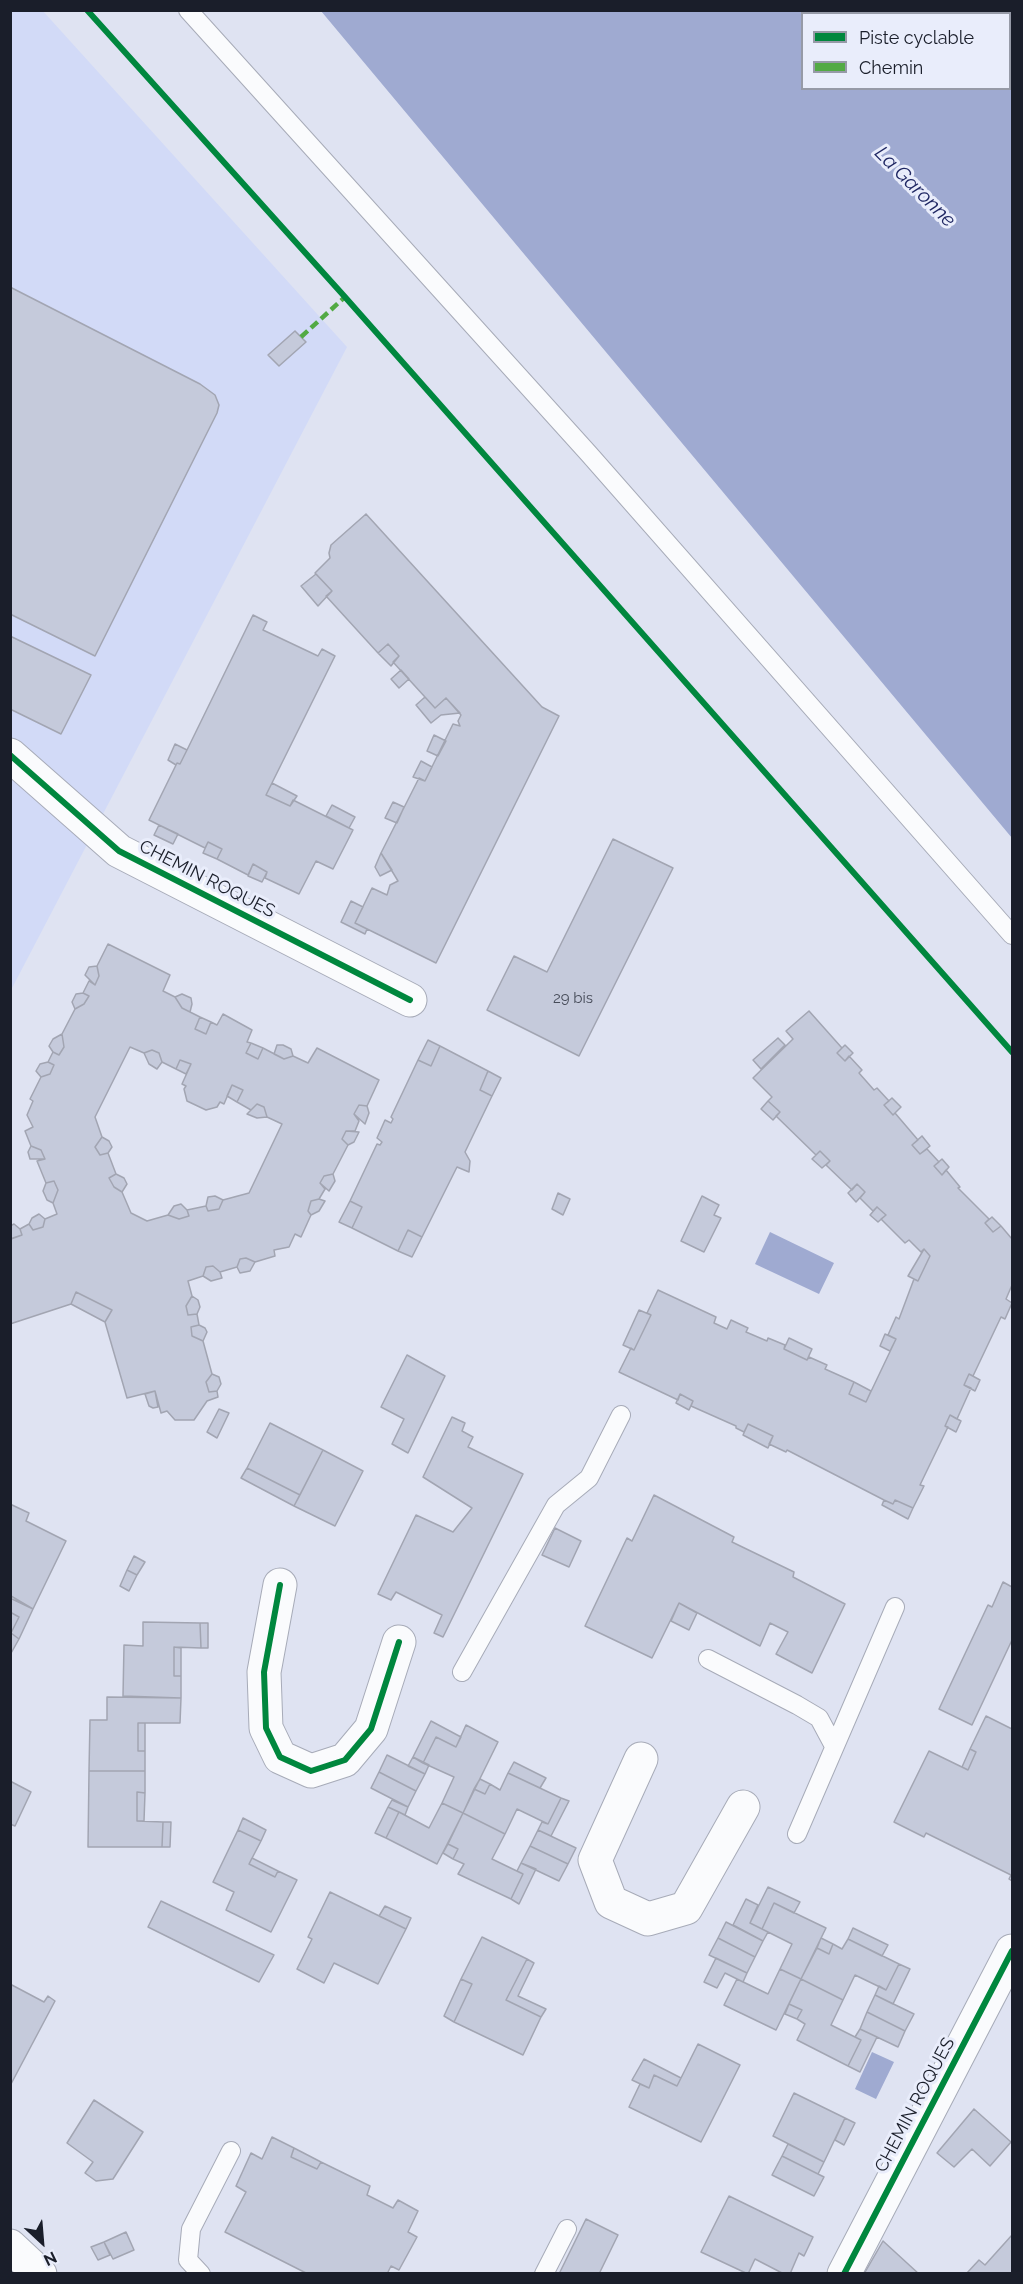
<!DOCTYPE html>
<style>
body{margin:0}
#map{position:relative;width:1023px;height:2284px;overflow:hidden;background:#dfe3f2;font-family:Raleway,sans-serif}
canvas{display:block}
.frame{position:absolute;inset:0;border:12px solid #1a1e2a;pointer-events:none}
.legend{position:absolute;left:801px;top:12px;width:210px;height:78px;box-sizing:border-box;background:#e9edfb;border:2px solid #969aa7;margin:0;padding:8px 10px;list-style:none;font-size:18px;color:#1a1e2a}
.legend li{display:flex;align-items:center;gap:12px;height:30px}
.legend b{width:30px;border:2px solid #969aa7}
.north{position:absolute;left:12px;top:2212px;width:60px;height:60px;-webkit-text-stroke:4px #e9edfb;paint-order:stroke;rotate:154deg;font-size:16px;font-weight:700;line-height:24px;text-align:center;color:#1a1e2a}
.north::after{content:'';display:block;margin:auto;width:21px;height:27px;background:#1a1e2a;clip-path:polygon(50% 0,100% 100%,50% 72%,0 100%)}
</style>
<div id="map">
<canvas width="1023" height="2284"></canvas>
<div class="frame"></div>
<ul class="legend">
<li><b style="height:8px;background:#00873e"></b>Piste cyclable</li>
<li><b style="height:8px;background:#52aa44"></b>Chemin</li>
</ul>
<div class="north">N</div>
</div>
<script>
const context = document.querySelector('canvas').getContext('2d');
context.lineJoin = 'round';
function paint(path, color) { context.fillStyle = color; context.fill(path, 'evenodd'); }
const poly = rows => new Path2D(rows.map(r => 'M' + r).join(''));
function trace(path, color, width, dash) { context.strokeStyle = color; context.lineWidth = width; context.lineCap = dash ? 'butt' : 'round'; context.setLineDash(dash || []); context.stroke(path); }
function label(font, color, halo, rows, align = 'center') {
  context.font = font + ' Raleway,sans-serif'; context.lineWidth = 6; context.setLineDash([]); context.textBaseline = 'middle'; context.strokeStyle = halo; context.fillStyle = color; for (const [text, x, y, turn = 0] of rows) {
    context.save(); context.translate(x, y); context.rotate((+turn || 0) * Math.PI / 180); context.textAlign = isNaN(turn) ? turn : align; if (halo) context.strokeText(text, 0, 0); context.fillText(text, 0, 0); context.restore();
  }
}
paint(poly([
 [42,10,347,347,11,990,10,11]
]), '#d2daf7');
paint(poly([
 [321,11,1012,11,1012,838],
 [802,14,1010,14,1010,88,802,88],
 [770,1232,834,1263,819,1294,755,1264],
 [872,2052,894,2062,876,2099,855,2089]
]), '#9faad1');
const building = poly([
 [10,287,200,384,215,395,219,405,217,413,95,656,10,614,10,287],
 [295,331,306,342,279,366,268,355,295,331],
 [366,514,542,707,559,716,436,963,355,923,372,888,387,895,390,885,398,881,381,853,419,778,425,781,453,724,460,726,458,721,461,715,446,698,435,708,393,662,399,656,388,644,378,653,326,596,332,591,315,573,330,558,329,553,331,545,366,514],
 [316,574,332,591,318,606,301,586,316,574],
 [253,615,267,622,263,630,318,656,322,649,335,656,266,795,290,806,293,800,353,830,333,869,316,861,299,894,265,878,267,872,253,864,248,875,217,859,222,849,208,842,205,848,149,820,176,765,177,763,180,764,187,750,253,615],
 [10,636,91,675,61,734,10,709,10,636],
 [388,644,399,656,391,666,378,653,388,644],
 [401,670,409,679,399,688,391,679,401,670],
 [425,697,435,708,446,698,460,713,441,715,431,723,416,705,425,697],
 [434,735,446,741,438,756,427,751,434,735],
 [175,744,187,750,180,764,177,763,176,765,168,760,175,744],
 [421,761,432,767,425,781,413,777,421,761],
 [272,783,297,796,290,806,266,795,272,783],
 [393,802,404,807,397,823,385,818,393,802],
 [332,805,355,817,349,828,326,816,332,805],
 [159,825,178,834,173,844,154,835,159,825],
 [613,839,673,868,579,1056,487,1010,514,956,547,972,613,839],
 [208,842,222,849,217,859,203,853,208,842],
 [381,853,392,870,380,876,375,867,381,853],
 [253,864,267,872,262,882,248,876,253,864],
 [351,901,363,907,355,923,367,929,365,934,341,922,351,901],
 [108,944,170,975,163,991,175,997,182,1008,200,1017,195,1029,206,1034,211,1022,217,1025,223,1014,252,1030,247,1042,251,1043,246,1053,258,1059,263,1048,284,1059,293,1056,308,1063,317,1048,379,1080,367,1106,359,1105,354,1114,359,1121,355,1131,346,1131,342,1139,348,1145,333,1174,324,1176,320,1183,325,1189,319,1199,311,1201,308,1211,311,1215,301,1237,295,1234,289,1247,274,1250,275,1256,255,1262,246,1258,240,1259,237,1267,220,1272,213,1266,206,1267,203,1276,188,1281,192,1296,186,1306,188,1315,197,1314,199,1325,191,1327,192,1336,203,1341,212,1374,206,1382,209,1392,217,1391,218,1397,207,1401,194,1420,175,1420,167,1411,161,1413,155,1391,127,1398,105,1322,112,1310,76,1292,71,1304,10,1324,10,1239,22,1235,20,1229,29,1224,33,1230,43,1227,45,1219,57,1214,53,1203,58,1190,54,1181,46,1183,37,1161,45,1159,41,1150,31,1146,25,1131,33,1127,27,1115,33,1101,30,1099,41,1077,50,1074,54,1065,48,1062,53,1052,59,1055,64,1047,62,1034,75,1009,84,1004,89,996,83,993,89,981,95,985,99,976,97,966,108,944],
 [130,1047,144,1053,152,1050,159,1053,162,1062,176,1069,180,1060,191,1064,182,1084,186,1086,184,1089,187,1101,206,1110,217,1107,220,1102,224,1104,232,1085,243,1090,237,1102,251,1110,257,1104,264,1107,267,1117,282,1124,249,1193,223,1200,219,1209,208,1211,206,1206,187,1210,189,1216,179,1219,168,1215,147,1221,131,1213,122,1192,114,1187,109,1178,116,1174,108,1153,100,1155,95,1147,102,1137,95,1117,130,1047],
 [97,966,99,976,95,985,85,975,89,967,97,966],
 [83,993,89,996,84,1004,75,1009,72,1002,76,994,83,993],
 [182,994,191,998,192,1004,190,1012,182,1008,175,997,182,994],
 [809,1011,842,1048,837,1053,845,1061,849,1056,862,1070,859,1073,874,1090,877,1088,889,1101,884,1105,893,1115,895,1113,918,1140,912,1145,920,1154,927,1149,939,1162,934,1166,942,1175,946,1170,960,1187,958,1188,989,1219,985,1223,993,1232,1001,1226,1012,1239,1012,1285,1006,1299,1012,1303,1005,1319,1001,1317,973,1376,969,1374,964,1385,971,1388,957,1419,950,1415,945,1426,948,1427,920,1485,924,1486,913,1508,895,1500,893,1504,884,1500,787,1450,786,1452,769,1444,773,1436,748,1424,744,1432,736,1428,736,1426,691,1406,693,1401,680,1394,678,1400,619,1372,631,1348,634,1350,651,1315,647,1313,658,1290,716,1317,714,1323,727,1329,731,1320,748,1328,746,1332,767,1341,768,1338,785,1345,784,1349,807,1360,809,1357,827,1365,825,1369,854,1382,849,1394,866,1402,896,1339,888,1335,896,1317,899,1319,914,1279,918,1281,930,1256,924,1249,921,1252,909,1240,905,1243,881,1219,886,1215,877,1207,873,1211,860,1198,865,1192,857,1184,852,1190,826,1165,830,1161,820,1151,816,1155,776,1116,780,1112,768,1101,772,1097,753,1078,793,1039,786,1031,809,1011],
 [200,1017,211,1022,206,1034,195,1029,200,1017],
 [62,1034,64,1047,59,1055,53,1052,49,1046,53,1039,62,1034],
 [778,1038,785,1045,761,1069,753,1060,778,1038],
 [428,1040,440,1046,431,1066,418,1060,428,1040],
 [251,1043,263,1048,258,1059,246,1053,251,1043],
 [277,1045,283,1045,291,1049,293,1056,284,1059,274,1054,277,1045],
 [845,1045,853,1053,845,1061,837,1053,845,1045],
 [440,1046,488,1071,480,1090,492,1096,465,1152,470,1161,469,1172,457,1167,422,1237,408,1230,398,1251,352,1228,362,1207,350,1201,377,1144,380,1145,382,1142,377,1138,385,1120,391,1123,393,1119,391,1117,418,1060,431,1066,440,1046],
 [152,1050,159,1053,162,1062,157,1069,149,1064,144,1053,152,1050],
 [180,1060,191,1064,186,1074,176,1069,180,1060],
 [48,1062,54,1065,50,1074,41,1077,36,1071,40,1064,48,1062],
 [488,1071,501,1078,492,1096,480,1090,488,1071],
 [232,1085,243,1090,237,1102,227,1096,232,1085],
 [892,1098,901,1107,893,1115,884,1105,892,1098],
 [768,1101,780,1112,773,1120,761,1109,768,1101],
 [257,1104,264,1107,267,1117,257,1118,247,1114,257,1104],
 [359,1105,367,1106,369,1113,365,1124,354,1114,359,1105],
 [346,1131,359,1132,354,1142,348,1145,342,1139,346,1131],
 [922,1136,930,1146,920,1154,912,1145,922,1136],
 [102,1137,109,1141,112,1147,108,1153,100,1155,95,1147,102,1137],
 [31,1146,41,1150,45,1159,30,1159,28,1152,31,1146],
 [820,1151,830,1161,822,1168,812,1159,820,1151],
 [942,1159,949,1167,942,1175,934,1166,942,1159],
 [116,1174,124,1178,127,1184,122,1192,114,1187,109,1178,116,1174],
 [333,1174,335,1181,329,1191,320,1183,324,1176,333,1174],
 [54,1181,58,1190,53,1203,47,1200,43,1191,46,1183,54,1181],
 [857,1184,865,1192,856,1202,848,1193,857,1184],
 [558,1193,570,1199,563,1215,552,1209,558,1193],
 [215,1196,223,1200,219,1209,208,1211,206,1206,208,1197,215,1196],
 [702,1196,719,1205,714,1215,721,1218,704,1252,681,1241,702,1196],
 [319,1199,325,1201,319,1211,311,1215,308,1211,311,1201,319,1199],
 [350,1201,362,1207,352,1228,339,1222,350,1201],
 [181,1204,187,1210,189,1216,179,1219,168,1215,174,1206,181,1204],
 [877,1207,886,1215,878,1222,870,1215,877,1207],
 [39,1214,45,1219,43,1227,33,1230,29,1224,32,1218,39,1214],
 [992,1217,1001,1226,993,1232,985,1223,992,1217],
 [14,1224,20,1229,22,1235,11,1239,10,1226,14,1224],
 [408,1230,422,1237,412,1257,398,1251,408,1230],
 [924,1249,930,1256,918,1281,908,1276,924,1249],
 [246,1258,255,1262,250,1271,240,1273,237,1267,240,1259,246,1258],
 [213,1266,220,1272,222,1278,211,1281,203,1276,206,1267,213,1266],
 [76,1292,112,1310,105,1322,71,1304,76,1292],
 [192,1296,198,1300,200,1307,197,1314,188,1315,186,1306,192,1296],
 [639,1310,651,1315,634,1350,623,1345,639,1310],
 [199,1325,205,1328,207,1332,203,1341,192,1336,191,1327,199,1325],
 [885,1334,896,1339,890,1351,880,1346,885,1334],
 [789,1338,812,1349,807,1360,784,1349,789,1338],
 [407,1355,445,1376,408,1453,392,1444,404,1419,381,1407,407,1355],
 [212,1374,219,1377,221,1384,217,1391,209,1392,206,1382,212,1374],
 [969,1374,980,1380,975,1391,964,1385,969,1374],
 [854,1382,871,1391,866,1402,849,1394,854,1382],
 [155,1391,158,1407,153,1408,149,1406,145,1394,155,1391],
 [680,1394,693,1401,689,1410,676,1403,680,1394],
 [219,1409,229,1413,217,1438,207,1432,219,1409],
 [950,1415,961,1421,956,1432,945,1426,950,1415],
 [452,1417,465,1423,462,1431,473,1437,468,1447,523,1474,443,1637,434,1633,442,1615,396,1592,391,1600,378,1594,416,1515,453,1532,472,1508,423,1477,452,1417],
 [270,1423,323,1450,300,1495,247,1468,270,1423],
 [748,1424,773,1436,768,1448,743,1435,748,1424],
 [323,1450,363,1471,335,1526,294,1506,323,1450],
 [247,1468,300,1495,294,1506,241,1478,247,1468],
 [654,1495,734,1537,732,1542,794,1572,793,1577,845,1604,812,1673,776,1654,788,1632,770,1623,760,1646,679,1603,652,1658,585,1626,627,1538,632,1541,654,1495],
 [884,1500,893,1504,895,1500,913,1508,908,1519,882,1505,884,1500],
 [10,1504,29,1513,26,1521,66,1541,33,1609,10,1598,10,1504],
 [555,1528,581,1541,569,1567,542,1555,555,1528],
 [134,1556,145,1562,137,1575,127,1570,134,1556],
 [127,1570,137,1575,129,1591,120,1586,127,1570],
 [1003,1582,1012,1587,1012,1640,972,1725,939,1709,988,1605,992,1607,1003,1582],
 [11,1596,33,1609,19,1639,11,1633,19,1617,10,1612,11,1596],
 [679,1603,697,1613,689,1630,671,1621,679,1603],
 [10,1612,19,1617,11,1633,19,1639,10,1655,10,1612],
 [143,1622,200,1623,201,1648,174,1647,174,1676,181,1676,181,1698,123,1696,124,1645,143,1646,143,1622],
 [200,1623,208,1623,208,1648,201,1648,200,1623],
 [174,1647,181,1648,181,1676,174,1676,174,1647],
 [107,1697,181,1698,180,1723,138,1723,138,1751,145,1751,145,1771,89,1771,90,1720,107,1720,107,1697],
 [986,1716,1012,1729,1012,1881,1009,1879,1011,1875,926,1833,924,1837,894,1822,929,1751,968,1770,976,1752,970,1749,986,1716],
 [431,1721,461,1737,456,1747,436,1737,423,1763,413,1757,431,1721],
 [138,1723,145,1723,145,1751,138,1751,138,1723],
 [466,1725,498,1742,463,1813,442,1803,454,1777,423,1763,436,1737,456,1747,466,1725],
 [970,1749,976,1752,968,1770,962,1767,970,1749],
 [387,1755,425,1774,416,1791,379,1772,387,1755],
 [413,1757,429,1765,425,1774,408,1766,413,1757],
 [514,1762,546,1778,540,1788,508,1773,514,1762],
 [89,1771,145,1771,145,1793,137,1792,137,1821,163,1822,162,1847,88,1847,89,1771],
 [379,1772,416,1791,408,1807,371,1788,379,1772],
 [508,1773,561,1798,548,1824,517,1809,505,1834,463,1813,474,1789,485,1794,490,1784,500,1790,508,1773],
 [480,1779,490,1784,485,1794,474,1789,480,1779],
 [10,1781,31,1792,15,1826,10,1824,10,1781],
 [137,1792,145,1793,144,1821,137,1821,137,1792],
 [561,1798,569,1801,551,1836,538,1830,542,1822,548,1824,561,1798],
 [392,1800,408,1807,405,1815,388,1807,392,1800],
 [442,1803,463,1813,437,1864,386,1838,399,1812,429,1828,442,1803],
 [388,1807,399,1812,386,1838,375,1833,388,1807],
 [463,1813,505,1834,492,1859,523,1874,511,1899,458,1874,464,1864,453,1859,458,1849,448,1844,463,1813],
 [243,1818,266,1830,261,1841,238,1830,243,1818],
 [163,1822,171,1822,170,1847,162,1847,163,1822],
 [238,1830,261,1841,249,1864,275,1877,278,1871,297,1880,271,1932,226,1910,234,1892,213,1882,238,1830],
 [538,1830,576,1848,568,1864,530,1846,538,1830],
 [448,1844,458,1849,453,1859,443,1853,448,1844],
 [530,1846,568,1864,559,1881,521,1863,530,1846],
 [252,1858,278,1871,275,1877,249,1864,252,1858],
 [521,1863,536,1869,519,1904,511,1899,523,1874,517,1871,521,1863],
 [768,1887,800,1902,794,1913,774,1903,762,1929,750,1923,768,1887],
 [330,1892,406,1929,378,1984,334,1963,324,1983,297,1969,312,1939,308,1937,330,1892],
 [746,1899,758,1905,750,1923,768,1932,763,1941,733,1925,746,1899],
 [161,1901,274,1955,259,1982,148,1927,161,1901],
 [774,1903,826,1928,801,1979,780,1969,792,1944,762,1929,774,1903],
 [385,1906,411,1918,406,1929,379,1916,385,1906],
 [726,1922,763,1941,755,1957,718,1938,726,1922],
 [853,1928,888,1945,882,1956,848,1939,853,1928],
 [482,1937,527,1959,506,2000,541,2017,523,2055,454,2022,472,1984,461,1979,482,1937],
 [718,1938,755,1957,747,1973,709,1955,718,1938],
 [821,1938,833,1944,829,1954,817,1948,821,1938],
 [848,1939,899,1964,886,1990,855,1975,843,2000,801,1979,817,1948,829,1954,833,1944,842,1949,848,1939],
 [716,1958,747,1973,743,1982,725,1973,717,1988,704,1982,716,1958],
 [527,1959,534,1963,518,1996,546,2009,541,2017,506,2000,527,1959],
 [899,1964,910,1969,893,2004,875,1995,879,1986,886,1990,899,1964],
 [780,1969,801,1979,776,2030,724,2005,737,1979,768,1994,780,1969],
 [461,1979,472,1984,454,2022,444,2016,461,1979],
 [801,1979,843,2000,831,2025,861,2040,848,2066,797,2040,805,2024,797,2019,802,2010,789,2004,801,1979],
 [10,1984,44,2002,48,1996,55,2001,11,2084,10,1984],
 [875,1995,914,2014,905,2031,867,2012,875,1995],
 [789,2004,802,2010,797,2019,785,2014,789,2004],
 [867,2012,905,2031,898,2047,860,2029,867,2012],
 [860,2029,877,2037,860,2072,848,2066,861,2040,855,2037,860,2029],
 [698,2044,740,2065,701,2142,629,2107,640,2084,649,2088,654,2075,677,2086,698,2044],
 [644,2059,681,2078,677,2086,654,2075,649,2088,632,2080,644,2059],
 [794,2093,845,2118,824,2162,773,2136,794,2093],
 [94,2100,143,2132,113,2179,96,2181,85,2173,93,2162,67,2143,94,2100],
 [974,2109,1011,2142,990,2166,972,2149,954,2167,937,2153,974,2109],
 [845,2118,855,2123,844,2145,835,2140,845,2118],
 [272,2137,294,2148,291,2157,317,2169,321,2162,370,2186,367,2195,393,2208,398,2200,418,2211,408,2232,417,2237,399,2270,391,2266,387,2274,308,2274,225,2232,246,2192,236,2186,251,2153,262,2159,272,2137],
 [788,2144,824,2162,818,2174,782,2156,788,2144],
 [294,2148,321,2162,317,2169,291,2157,294,2148],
 [782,2156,824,2177,814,2196,772,2175,782,2156],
 [729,2196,813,2237,804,2256,799,2253,790,2274,784,2274,755,2259,748,2274,701,2252,729,2196],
 [586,2219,618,2235,599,2274,559,2274,586,2219],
 [126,2232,134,2250,113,2259,104,2242,126,2232],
 [1012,2235,1012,2274,966,2274,979,2260,985,2265,1012,2235],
 [883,2241,919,2274,864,2274,883,2241],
 [104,2242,110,2255,98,2260,91,2247,104,2242]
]);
paint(building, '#c5cadb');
trace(building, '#a2a5b2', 1.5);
const lane = poly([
 [188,10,589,454,1012,935],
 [708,1659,797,1705,819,1718,834,1746],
 [462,1672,556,1505,589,1478,621,1415],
 [797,1834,895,1607],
 [201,2274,188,2260,191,2229,231,2151],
 [544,2274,567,2229]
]);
const street = poly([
 [10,755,119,851,410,1000],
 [280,1585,264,1672,266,1728,280,1757,311,1771,345,1760,371,1729,399,1642],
 [641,1759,595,1860,611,1902,648,1919,686,1908,743,1807],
 [844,2274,1012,1951]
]);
const secondary = poly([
 [10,2246,40,2274]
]);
trace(lane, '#a7abb8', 20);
trace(street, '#a7abb8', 35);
trace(secondary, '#a7abb8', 35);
trace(lane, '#fafbfd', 18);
trace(street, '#fafbfd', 33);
trace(secondary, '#fafbfd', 33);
trace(poly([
 [301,337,345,297]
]), '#52aa44', 4.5, [9, 4.5]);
trace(poly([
 [87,10,345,297,1012,1052],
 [10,755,119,851,410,1000],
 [280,1585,264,1672,266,1728,280,1757,311,1771,345,1760,371,1729,399,1642],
 [844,2274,1012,1951]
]), '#00873e', 6);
label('15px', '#464b58', null, [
 ["29 bis",573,998]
]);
label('18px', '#1a1e2a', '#e9edfb', [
 ["CHEMIN ROQUES",207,879,27],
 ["CHEMIN ROQUES",915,2105,-62]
]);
label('italic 20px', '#1f2763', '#e9edfb', [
 ["La Garonne",915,187,45]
]);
</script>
